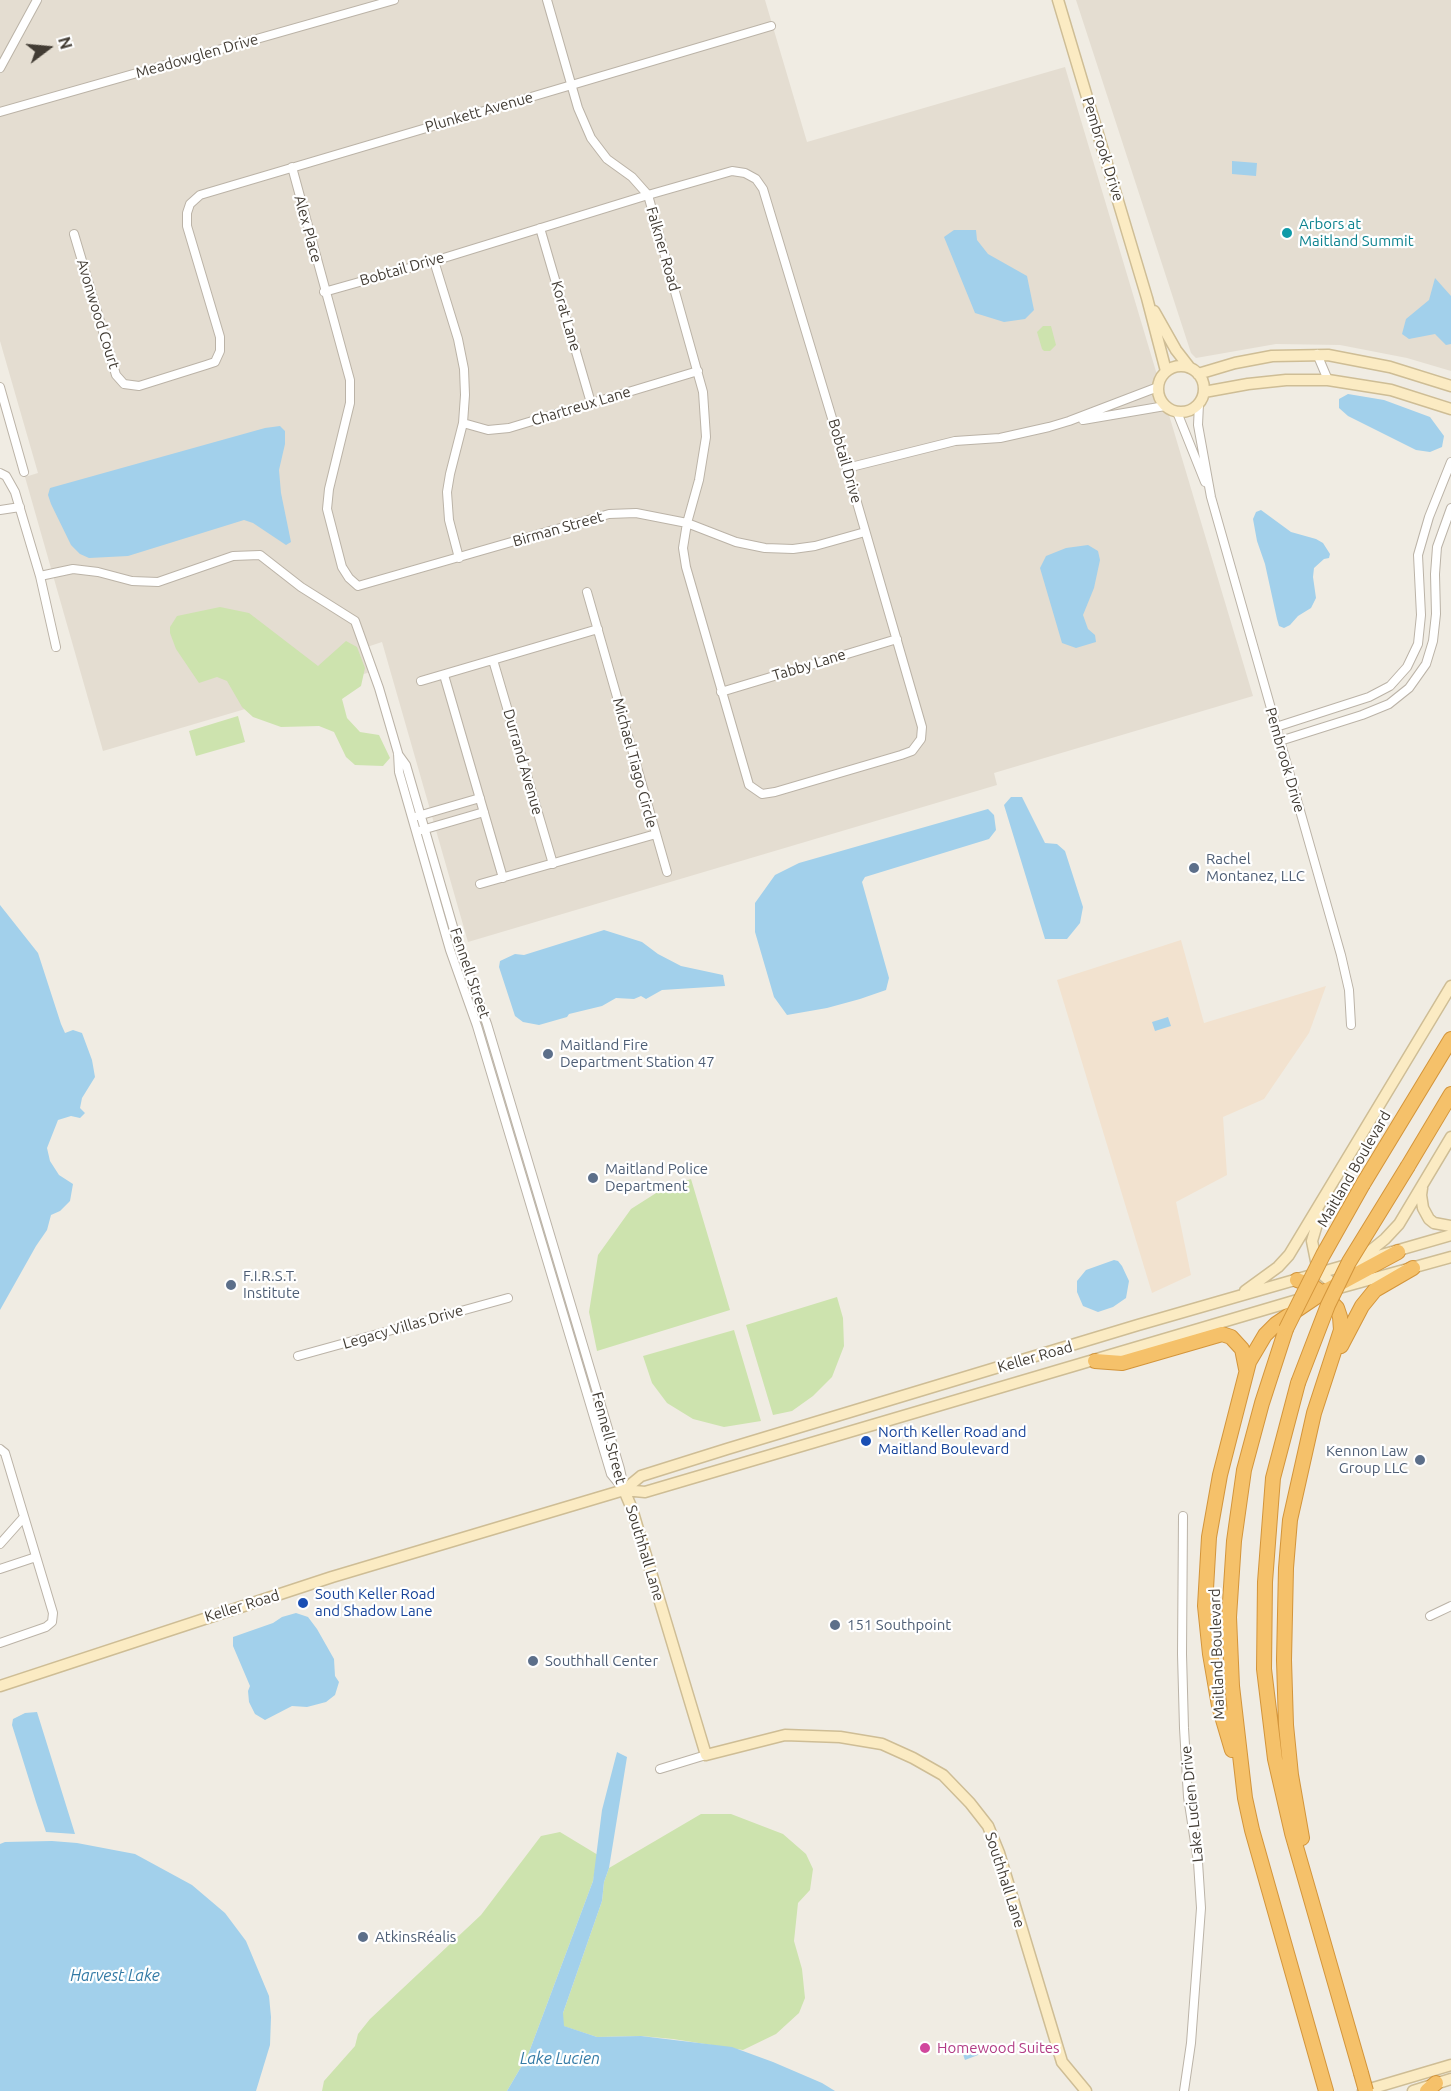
<!DOCTYPE html>
<meta charset="utf-8">
<style>
body{margin:0}
#map{position:relative;width:1451px;height:2091px;overflow:hidden;background:#f0ece3;font-family:Ubuntu,sans-serif}
canvas{display:block}
.north{position:absolute;left:18px;top:18px;width:60px;height:60px;-webkit-text-stroke:4px #fff;paint-order:stroke;rotate:74deg;font-size:16px;font-weight:700;line-height:24px;text-align:center;color:#423c34}
.north::after{content:'';display:block;margin:auto;width:21px;height:27px;background:#423c34;clip-path:polygon(50% 0,100% 100%,50% 72%,0 100%)}
</style>
<div id="map">
<canvas width="1451" height="2091"></canvas>
<div class="north">N</div>
</div>
<script>
const context = document.querySelector('canvas').getContext('2d');
context.lineJoin = 'round';
function paint(path, color) { context.fillStyle = color; context.fill(path, 'evenodd'); }
const poly = rows => new Path2D(rows.map(r => 'M' + r).join(''));
function trace(path, color, width, dash) { context.strokeStyle = color; context.lineWidth = width; context.lineCap = dash ? 'butt' : 'round'; context.setLineDash(dash || []); context.stroke(path); }
function label(font, color, halo, rows, align = 'center') {
  context.font = font + ' Ubuntu,sans-serif'; context.lineWidth = 4.5; context.setLineDash([]); context.textBaseline = 'middle'; context.strokeStyle = halo; context.fillStyle = color; for (const [text, x, y, turn = 0] of rows) {
    context.save(); context.translate(x, y); context.rotate((+turn || 0) * Math.PI / 180); context.textAlign = isNaN(turn) ? turn : align; if (halo) context.strokeText(text, 0, 0); context.fillText(text, 0, 0); context.restore();
  }
}
paint(poly([
 [0,0,765,0,807,142,1065,67,1253,696,994,773,997,785,468,942,382,642,367,647,374,671,103,751,25,477,38,473,0,341],
 [1076,0,1451,0,1451,371,1407,358,1340,345,1276,344,1196,358,1191,353]
]), '#e4ddd1');
paint(poly([
 [1181,940,1204,1023,1326,986,1309,1033,1264,1099,1223,1117,1227,1175,1176,1202,1191,1275,1152,1293,1057,980]
]), '#f2e2cf');
paint(poly([
 [1043,326,1051,326,1056,345,1050,351,1044,351,1042,349,1037,332],
 [220,607,249,613,318,666,346,641,357,647,365,668,361,686,342,699,347,718,360,732,379,735,390,758,383,766,355,765,346,757,334,732,319,726,281,727,253,717,242,707,227,681,217,677,199,683,176,649,170,633,170,627,177,616],
 [238,716,245,742,196,756,189,731],
 [691,1179,730,1310,597,1351,589,1312,598,1255,631,1209,664,1188],
 [837,1297,843,1318,844,1346,832,1377,813,1396,792,1411,773,1415,746,1325],
 [734,1330,761,1421,724,1427,693,1419,667,1403,652,1383,643,1356],
 [701,1814,731,1814,783,1834,806,1854,813,1869,810,1890,798,1903,794,1941,802,1969,805,1998,799,2013,776,2034,743,2050,673,2039,641,2036,597,2037,563,2026,563,2013,602,1901,604,1882,609,1868],
 [560,1832,598,1855,593,1881,528,2055,507,2091,322,2091,324,2081,355,2046,358,2034,370,2019,481,1915,541,1836]
]), '#cde3ae');
paint(poly([
 [1232,161,1257,163,1256,176,1232,174],
 [954,230,976,230,977,240,988,254,1027,276,1034,310,1025,319,1004,322,975,313,944,237],
 [1435,278,1451,296,1451,344,1446,345,1435,334,1409,339,1402,334,1406,319,1429,300],
 [1348,394,1384,400,1430,417,1444,436,1442,447,1430,452,1416,450,1348,416,1339,408,1339,399],
 [280,426,285,431,285,444,279,470,281,493,291,542,286,545,253,523,244,520,128,556,89,558,80,554,71,545,51,504,48,495,50,488,265,428],
 [1261,510,1291,532,1316,539,1323,543,1330,554,1329,558,1324,559,1314,568,1313,577,1316,598,1311,608,1298,616,1290,625,1284,628,1279,626,1277,619,1265,564,1257,541,1253,519,1256,512],
 [1088,545,1098,551,1100,560,1094,588,1083,615,1088,629,1095,635,1096,642,1076,648,1062,643,1040,568,1046,556,1066,548],
 [1011,797,1022,797,1045,843,1057,844,1065,851,1083,907,1080,923,1067,939,1045,939,1004,805],
 [988,809,994,815,996,830,989,839,865,877,862,882,889,978,886,990,860,999,827,1008,787,1015,774,997,755,932,755,903,775,875,799,863],
 [0,905,38,953,61,1024,65,1033,73,1030,82,1033,92,1060,95,1077,82,1098,80,1108,85,1113,80,1118,71,1116,58,1120,47,1148,50,1161,59,1175,73,1184,70,1201,60,1211,51,1215,47,1230,36,1246,0,1310],
 [604,930,642,942,658,954,681,966,723,975,725,986,662,990,646,999,641,996,634,999,616,998,602,1006,569,1014,567,1017,539,1025,523,1022,515,1016,499,967,500,961,515,954,524,955],
 [1168,1017,1171,1026,1155,1031,1152,1022],
 [1114,1260,1118,1261,1122,1266,1129,1281,1126,1298,1113,1307,1098,1312,1083,1306,1077,1292,1077,1281,1086,1270],
 [296,1613,308,1617,317,1629,334,1659,335,1676,339,1682,335,1695,326,1702,307,1707,292,1706,265,1720,255,1714,249,1702,248,1691,250,1686,233,1646,233,1637,273,1623,282,1617],
 [37,1712,75,1834,46,1832,36,1802,12,1725,13,1719,25,1713],
 [617,1752,627,1757,609,1868,604,1882,602,1901,563,2013,564,2026,597,2037,641,2036,732,2047,773,2062,822,2083,835,2091,507,2091,528,2055,593,1881,602,1810],
 [52,1841,77,1843,135,1854,192,1885,225,1913,246,1941,269,1996,271,2017,270,2045,256,2091,0,2091,0,1844,5,1842],
 [974,2044,978,2055,965,2060,961,2049]
]), '#a2d0eb');
const street = poly([
 [0,68,37,0],
 [0,112,394,0],
 [292,167,350,380,350,403,329,489,327,509,342,567,349,578,358,586,609,514,636,513,687,523,736,542,765,548,793,549,815,546,865,532],
 [540,228,591,403],
 [74,234,116,375,124,384,139,386,206,365,215,362,220,351,220,337,187,226,187,213,190,204,200,195,771,26],
 [434,261,458,339,464,369,465,395,463,423,450,474,447,492,449,520,459,558],
 [324,292,434,261,648,195,732,171,745,173,756,179,763,189,847,468,922,727,921,739,912,751,901,755,775,792,762,794,749,785,686,567,683,548,687,523,699,480,706,437,703,392,648,195,632,177,607,159,591,138,578,108,547,0],
 [1317,354,1328,380],
 [0,387,24,472],
 [1199,404,1198,425,1211,497,1341,955,1349,990,1351,1025],
 [1177,412,1205,482],
 [1083,420,1165,406],
 [463,423,488,430,509,428,698,371],
 [847,468,955,441,1000,438,1049,427,1069,421,1158,387],
 [0,473,6,476,15,492,40,576,56,647],
 [0,510,20,507],
 [40,576,73,569,98,572,132,581,158,582,233,556,260,555,301,587,355,621,379,688,398,753,399,772,450,950,477,1026,611,1474,624,1490],
 [587,592,667,872],
 [493,660,553,864],
 [444,675,503,878],
 [421,681,598,629],
 [721,692,897,639],
 [1276,727,1369,697,1390,686,1407,667,1418,644,1421,615,1418,555,1429,517,1451,462],
 [1280,741,1362,715,1389,704,1409,688,1426,664,1433,641,1436,614,1435,574,1437,547,1451,508],
 [398,754,406,765,458,944,487,1024,620,1469,624,1487],
 [418,816,480,798],
 [422,830,484,812],
 [480,884,656,834],
 [298,1356,508,1298],
 [0,1449,5,1453,53,1613,52,1622,46,1627,0,1643],
 [1183,1516,1182,1654,1184,1728,1188,1797,1198,1862,1201,1908,1191,2043,1184,2091],
 [0,1544,24,1517],
 [0,1569,36,1557],
 [1430,1616,1451,1606],
 [660,1769,706,1755]
]);
const secondary = poly([
 [1058,0,1147,298,1166,371],
 [1154,311,1176,350,1190,368],
 '1158 389a23 23 0 1 1 46 0a23 23 0 1 1-46 0Z',
 [1198,374,1235,363,1272,356,1328,355,1390,367,1451,386],
 [1204,392,1248,384,1286,380,1328,380,1391,390,1451,409],
 [1422,1188,1421,1195,1423,1208,1429,1219,1434,1223,1451,1226],
 [1320,1214,1312,1241,1318,1271,1332,1283,1341,1284],
 [1359,1260,1385,1239,1399,1224,1451,1137],
 [1339,1288,1451,1257],
 [1245,1291,1278,1267,1289,1255,1451,986],
 [624,1490,632,1509,706,1755,785,1735,840,1737,882,1744,913,1758,943,1775,970,1803,988,1826,999,1853,1062,2062,1086,2091],
 [624,1490,645,1492,1304,1298],
 [0,1686,332,1577,624,1490,641,1476,727,1449,1138,1325,1451,1235],
 [1363,2091,1451,2065],
 [1413,2091,1451,2079]
]);
const highway = poly([
 [1408,1166,1451,1094],
 [1363,1184,1451,1039],
 [1297,1280,1311,1285,1322,1293,1337,1308,1340,1317,1341,1330,1314,1413,1290,1520,1286,1568,1284,1660,1286,1725,1291,1775,1302,1838],
 [1286,1329,1262,1403,1244,1470,1234,1541,1229,1617,1232,1686,1245,1798,1252,1830,1326,2091],
 [1341,1346,1362,1306,1375,1290,1413,1268],
 [1095,1361,1122,1363,1222,1334,1231,1337,1242,1349,1246,1369],
 [1298,1383,1273,1478,1265,1582,1264,1669,1275,1759,1292,1833,1361,2073],
 [1232,1750,1219,1706,1210,1654,1205,1606,1209,1537,1220,1475,1249,1362,1265,1335,1276,1324,1322,1293,1398,1252],
 [1427,2091,1436,2083]
]);
trace(street, '#bbb3a7', 10);
trace(secondary, '#cebd95', 13);
trace(highway, '#d3953b', 16);
trace(street, '#fff', 8);
trace(secondary, '#fbebc3', 10);
trace(highway, '#f5c16a', 14);
const highwayBridge = poly([
 [1286,1329,1323,1255,1363,1184],
 [1298,1383,1328,1305,1349,1262,1408,1166],
 [1361,2073,1366,2091]
]);
trace(highwayBridge, '#d3953b', 16, []);
trace(highwayBridge, '#f5c16a', 14);
for (const [x, y, r, color] of [
 [1287,233,6,"#0f9aa8"],
 [1194,868,6,"#5c6f8a"],
 [548,1054,6,"#5c6f8a"],
 [593,1178,6,"#5c6f8a"],
 [231,1285,6,"#5c6f8a"],
 [866,1441,6,"#1a4fb4"],
 [1420,1460,6,"#5c6f8a"],
 [303,1603,6,"#1a4fb4"],
 [835,1625,6,"#5c6f8a"],
 [533,1661,6,"#5c6f8a"],
 [363,1937,6,"#5c6f8a"],
 [925,2048,6,"#d1479c"]
]) { const dot = new Path2D(); dot.arc(x, y, r, 0, 2 * Math.PI); context.fillStyle = color; context.fill(dot); trace(dot, '#fff', 2); }
label('15px', '#423c34', '#fff', [
 ["Meadowglen Drive",197,56,-16],
 ["Plunkett Avenue",479,112,-16],
 ["Pembrook Drive",1103,149,73],
 ["Alex Place",308,229,75],
 ["Falkner Road",663,249,74],
 ["Bobtail Drive",402,269,-16],
 ["Avonwood Court",98,314,73],
 ["Korat Lane",566,316,74],
 ["Chartreux Lane",581,406,-17],
 ["Bobtail Drive",845,461,74],
 ["Birman Street",558,529,-16],
 ["Tabby Lane",809,665,-17],
 ["Pembrook Drive",1285,760,74],
 ["Durrand Avenue",523,762,74],
 ["Michael Tiago Circle",635,763,75],
 ["Fennell Street",470,973,71],
 ["Maitland Boulevard",1354,1169,-60],
 ["Legacy Villas Drive",403,1327,-16],
 ["Keller Road",1035,1357,-16],
 ["Fennell Street",609,1438,75],
 ["Southhall Lane",645,1553,73],
 ["Keller Road",242,1606,-17],
 ["Maitland Boulevard",1217,1654,-92],
 ["Lake Lucien Drive",1192,1804,-96],
 ["Southhall Lane",1005,1880,72]
]);
label('15px', '#0d838f', '#fff', [
 ["Arbors at",1299,224],
 ["Maitland Summit",1299,241]
], 'left');
label('15px', '#4e5e75', '#fff', [
 ["Rachel",1206,859],
 ["Montanez, LLC",1206,876],
 ["Maitland Fire",560,1045],
 ["Department Station 47",560,1062],
 ["Maitland Police",605,1169],
 ["Department",605,1186],
 ["F.I.R.S.T.",243,1276],
 ["Institute",243,1293],
 ["Kennon Law",1408,1451,"right"],
 ["Group LLC",1408,1468,"right"],
 ["151 Southpoint",847,1625],
 ["Southhall Center",545,1661],
 ["AtkinsRéalis",375,1937]
], 'left');
label('15px', '#164399', '#fff', [
 ["North Keller Road and",878,1432],
 ["Maitland Boulevard",878,1449],
 ["South Keller Road",315,1594],
 ["and Shadow Lane",315,1611]
], 'left');
label('15px', '#b23c85', '#fff', [
 ["Homewood Suites",937,2048]
], 'left');
label('italic 16px', '#347ba6', '#fff', [
 ["Harvest Lake",115,1976],
 ["Lake Lucien",560,2059]
]);
</script>
